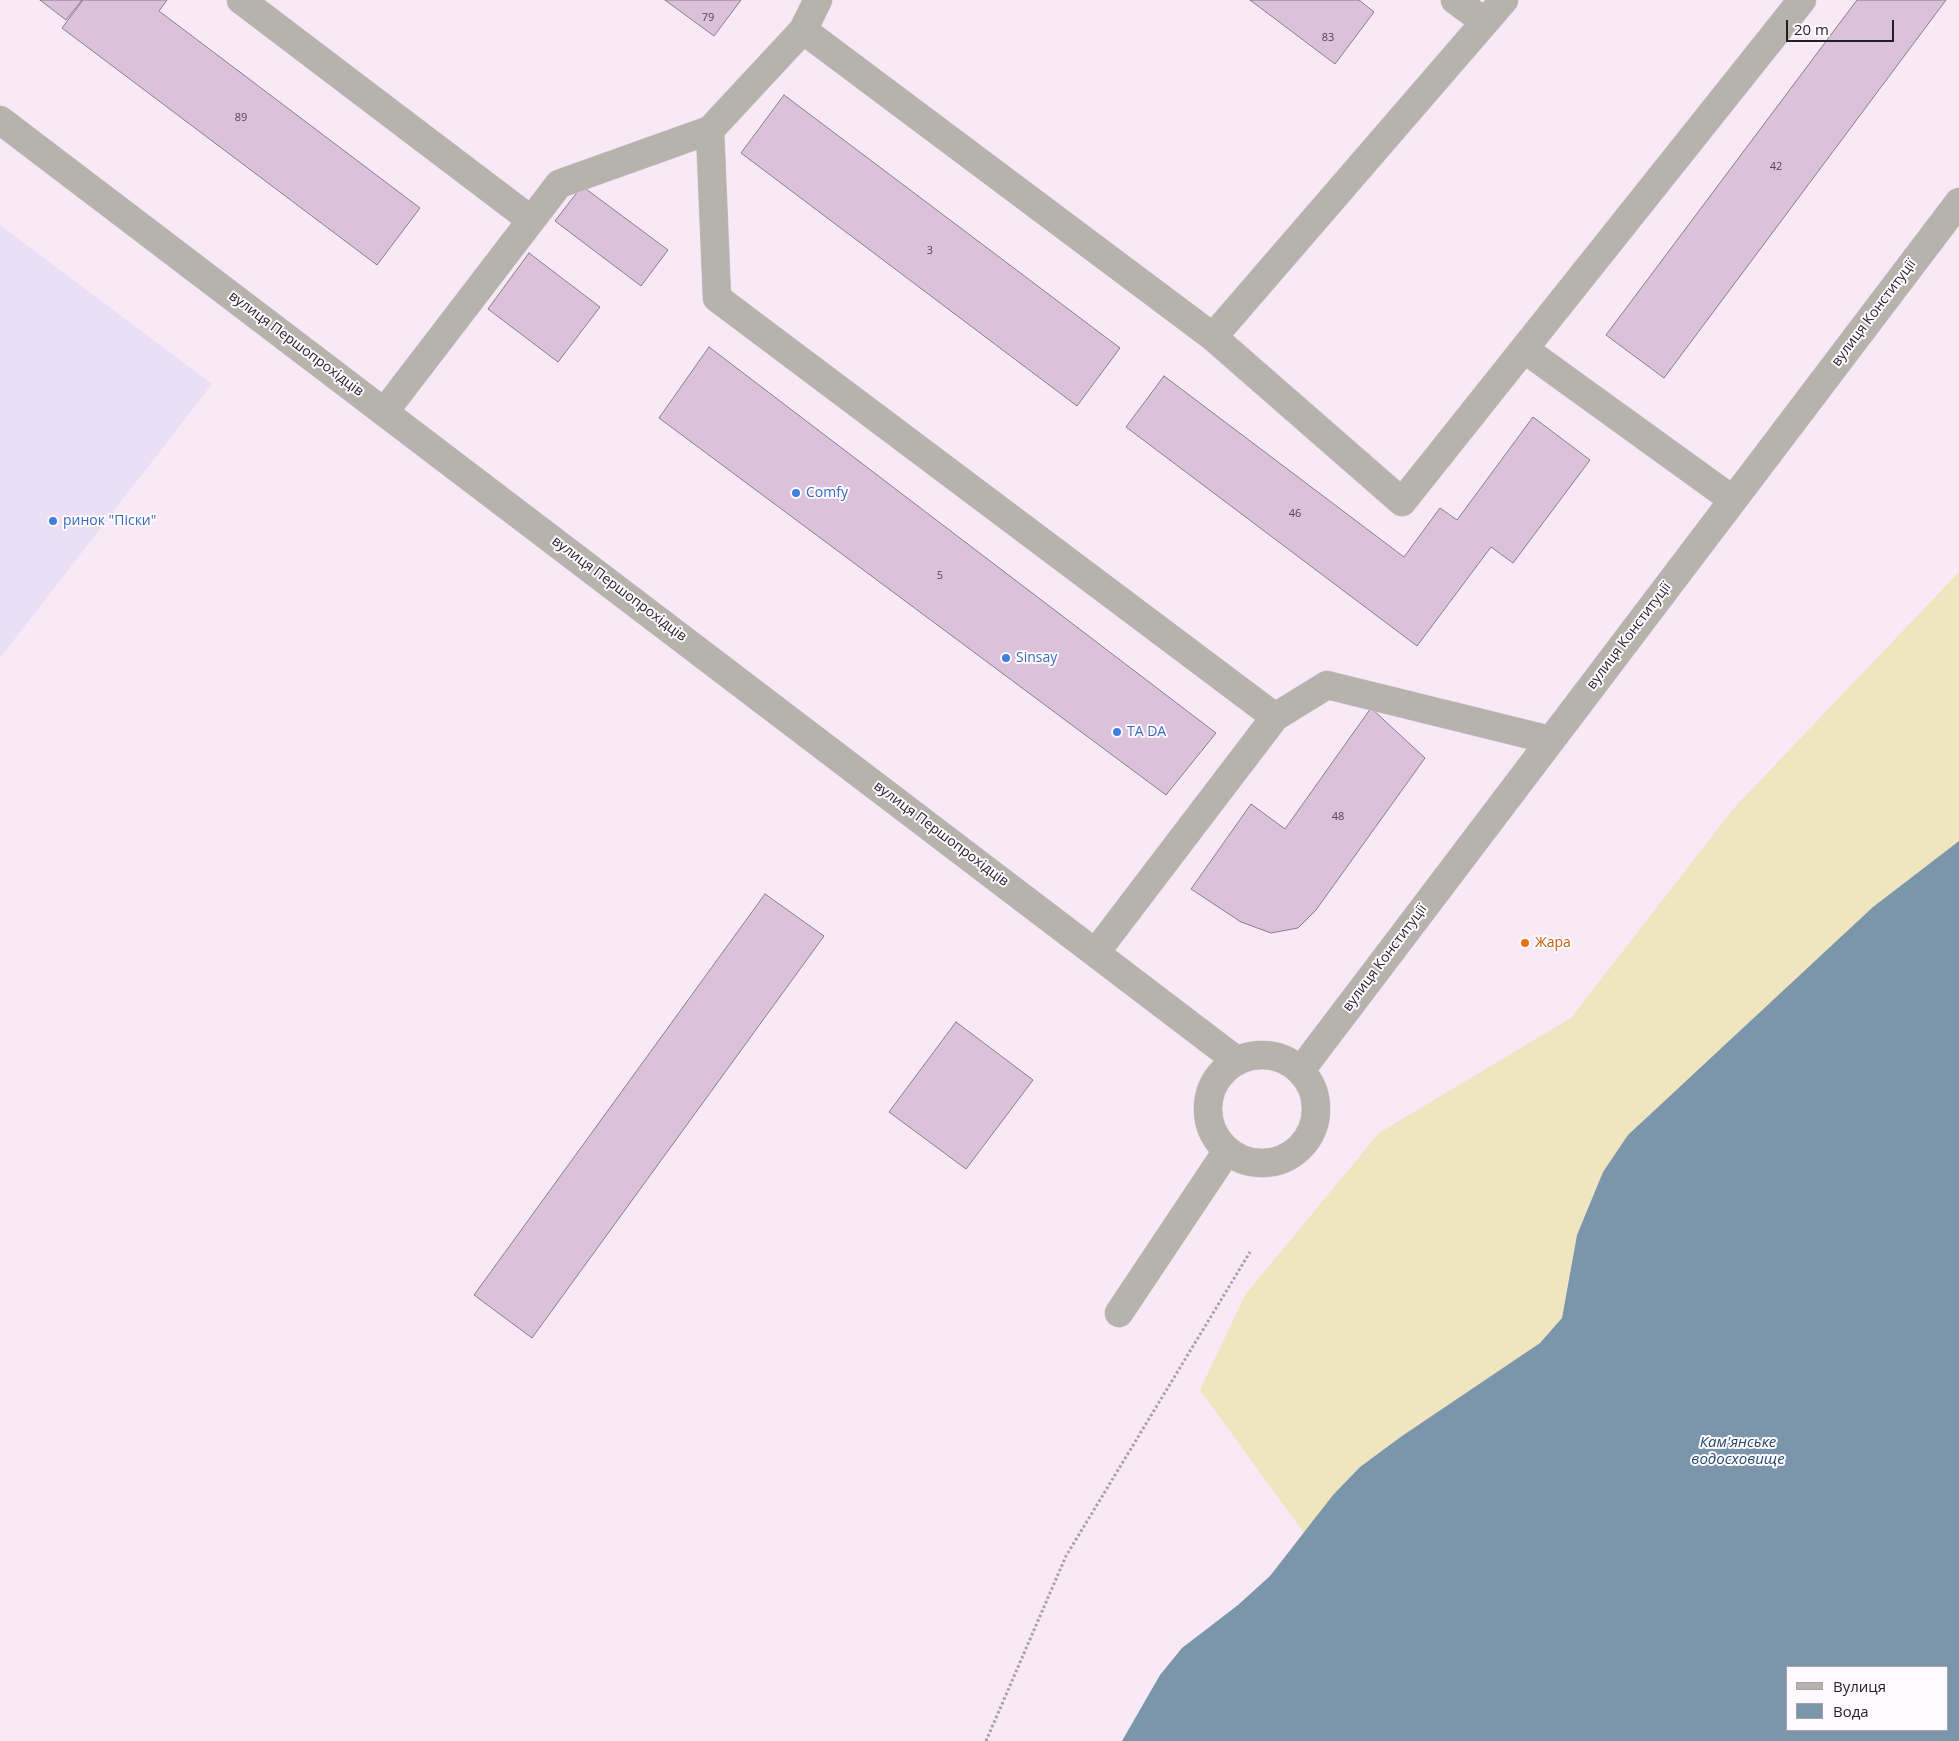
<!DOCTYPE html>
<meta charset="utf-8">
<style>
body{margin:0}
#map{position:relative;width:1959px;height:1741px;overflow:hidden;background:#f7e9f6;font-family:"Open Sans",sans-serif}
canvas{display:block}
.legend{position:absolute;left:1786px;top:1666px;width:162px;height:65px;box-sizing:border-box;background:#fffaff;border:1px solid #a7a2a7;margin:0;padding:6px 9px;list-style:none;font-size:15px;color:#231e23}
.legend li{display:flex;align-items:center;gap:10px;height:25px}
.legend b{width:25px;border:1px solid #a7a2a7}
.scale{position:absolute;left:1786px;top:20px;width:108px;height:22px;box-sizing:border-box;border:2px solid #231e23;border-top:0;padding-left:6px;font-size:15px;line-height:18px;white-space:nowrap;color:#231e23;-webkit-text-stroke:4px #fffaff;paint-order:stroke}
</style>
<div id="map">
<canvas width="1959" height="1741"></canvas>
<ul class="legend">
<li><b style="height:6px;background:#b6b2ac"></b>Вулиця</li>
<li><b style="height:14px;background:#7b95ab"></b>Вода</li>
</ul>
<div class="scale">20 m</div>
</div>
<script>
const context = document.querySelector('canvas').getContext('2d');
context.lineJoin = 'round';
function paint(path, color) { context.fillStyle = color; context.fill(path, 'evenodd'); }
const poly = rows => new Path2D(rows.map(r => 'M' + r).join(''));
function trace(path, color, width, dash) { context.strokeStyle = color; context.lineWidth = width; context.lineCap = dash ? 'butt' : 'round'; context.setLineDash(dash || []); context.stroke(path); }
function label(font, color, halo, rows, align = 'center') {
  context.font = font + ' "Open Sans",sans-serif'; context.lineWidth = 4; context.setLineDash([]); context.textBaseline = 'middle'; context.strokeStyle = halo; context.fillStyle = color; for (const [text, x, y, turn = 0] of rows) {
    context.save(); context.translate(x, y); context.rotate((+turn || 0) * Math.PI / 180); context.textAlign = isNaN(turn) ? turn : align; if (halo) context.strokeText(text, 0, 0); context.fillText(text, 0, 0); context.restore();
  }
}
paint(poly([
 [0,225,212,384,0,658]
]), '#eadff4');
paint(poly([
 [1959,572,1959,841,1873,907,1788,988,1603,1172,1577,1235,1562,1318,1540,1343,1402,1436,1360,1467,1333,1495,1304,1533,1200,1390,1245,1295,1379,1133,1571,1018,1734,808]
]), '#efe5bf');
paint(poly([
 [1959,841,1959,1741,1122,1741,1160,1675,1182,1648,1238,1605,1270,1576,1333,1495,1360,1467,1402,1436,1540,1343,1562,1318,1577,1235,1603,1172,1628,1135,1873,907],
 [1788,1667,1948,1667,1948,1730,1788,1730]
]), '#7b95ab');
const building = poly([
 [40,0,82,0,66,20,40,0],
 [83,0,167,0,159,11,420,208,377,265,62,28,83,0],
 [665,0,741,0,714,36,665,0],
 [1250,0,1359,0,1374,12,1335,64,1250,0],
 [1857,0,1946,0,1664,378,1606,335,1857,0],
 [784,95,1120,348,1077,406,741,153,784,95],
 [582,186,668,250,641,286,555,221,582,186],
 [529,253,600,307,558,362,488,309,529,253],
 [709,347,1216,733,1166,795,659,418,709,347],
 [1164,376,1404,557,1440,508,1457,520,1533,417,1590,460,1513,563,1491,547,1417,646,1126,427,1164,376],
 [1371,708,1425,758,1316,910,1298,928,1271,933,1241,922,1191,889,1251,804,1285,829,1371,708],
 [765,894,824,936,532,1338,474,1295,765,894],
 [956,1022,1033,1080,966,1169,889,1112,956,1022]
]);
paint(building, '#dcc1da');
trace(building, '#897d88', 1);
const minor = poly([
 [241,0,531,220],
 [1455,0,1485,22],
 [803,30,818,0],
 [0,120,1236,1060],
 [710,130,717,298,1275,717],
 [1213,337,1504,0],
 [1524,349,1733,500],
 [385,411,559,184,710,130,803,30,1213,337,1402,502,1802,0],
 [1096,952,1275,717,1327,685,1550,740],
 '1208 1109a54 54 0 1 1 108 0a54 54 0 1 1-108 0Z',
 [1301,1070,1959,202],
 [1119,1313,1227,1151]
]);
trace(minor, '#d1c4d0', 29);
trace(poly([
 [986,1741,1066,1556,1250,1252]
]), '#a89ea8', 3, [2.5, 2.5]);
trace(minor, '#b6b2ac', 28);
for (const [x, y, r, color] of [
 [796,493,5,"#3f7fe0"],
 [53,521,5,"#3f7fe0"],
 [1006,658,5,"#3f7fe0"],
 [1117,732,5,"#3f7fe0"],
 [1525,943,5,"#e8710a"]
]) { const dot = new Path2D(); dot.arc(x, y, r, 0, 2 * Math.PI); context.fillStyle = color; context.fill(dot); trace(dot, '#fffaff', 2); }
label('11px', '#514751', null, [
 ["79",708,18],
 ["83",1328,38],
 ["89",241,118],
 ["42",1776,167],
 ["3",930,251],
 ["46",1295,514],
 ["5",940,576],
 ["48",1338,817]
]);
label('14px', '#231e23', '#fffaff', [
 ["вулиця Конституції",1874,313,-53],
 ["вулиця Першопрохідців",296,344,37],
 ["вулиця Першопрохідців",619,589,37],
 ["вулиця Конституції",1629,636,-53],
 ["вулиця Першопрохідців",941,834,37],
 ["вулиця Конституції",1385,958,-53]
]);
label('14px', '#366cbe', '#fffaff', [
 ["Comfy",806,493],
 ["ринок \"Піски\"",63,521],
 ["Sinsay",1016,658],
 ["TA DA",1127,732]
], 'left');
label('14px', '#c56008', '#fffaff', [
 ["Жара",1535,943]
], 'left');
label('italic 15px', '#1e4a6b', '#fffaff', [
 ["Кам'янське",1738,1443],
 ["водосховище",1738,1460]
]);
</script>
